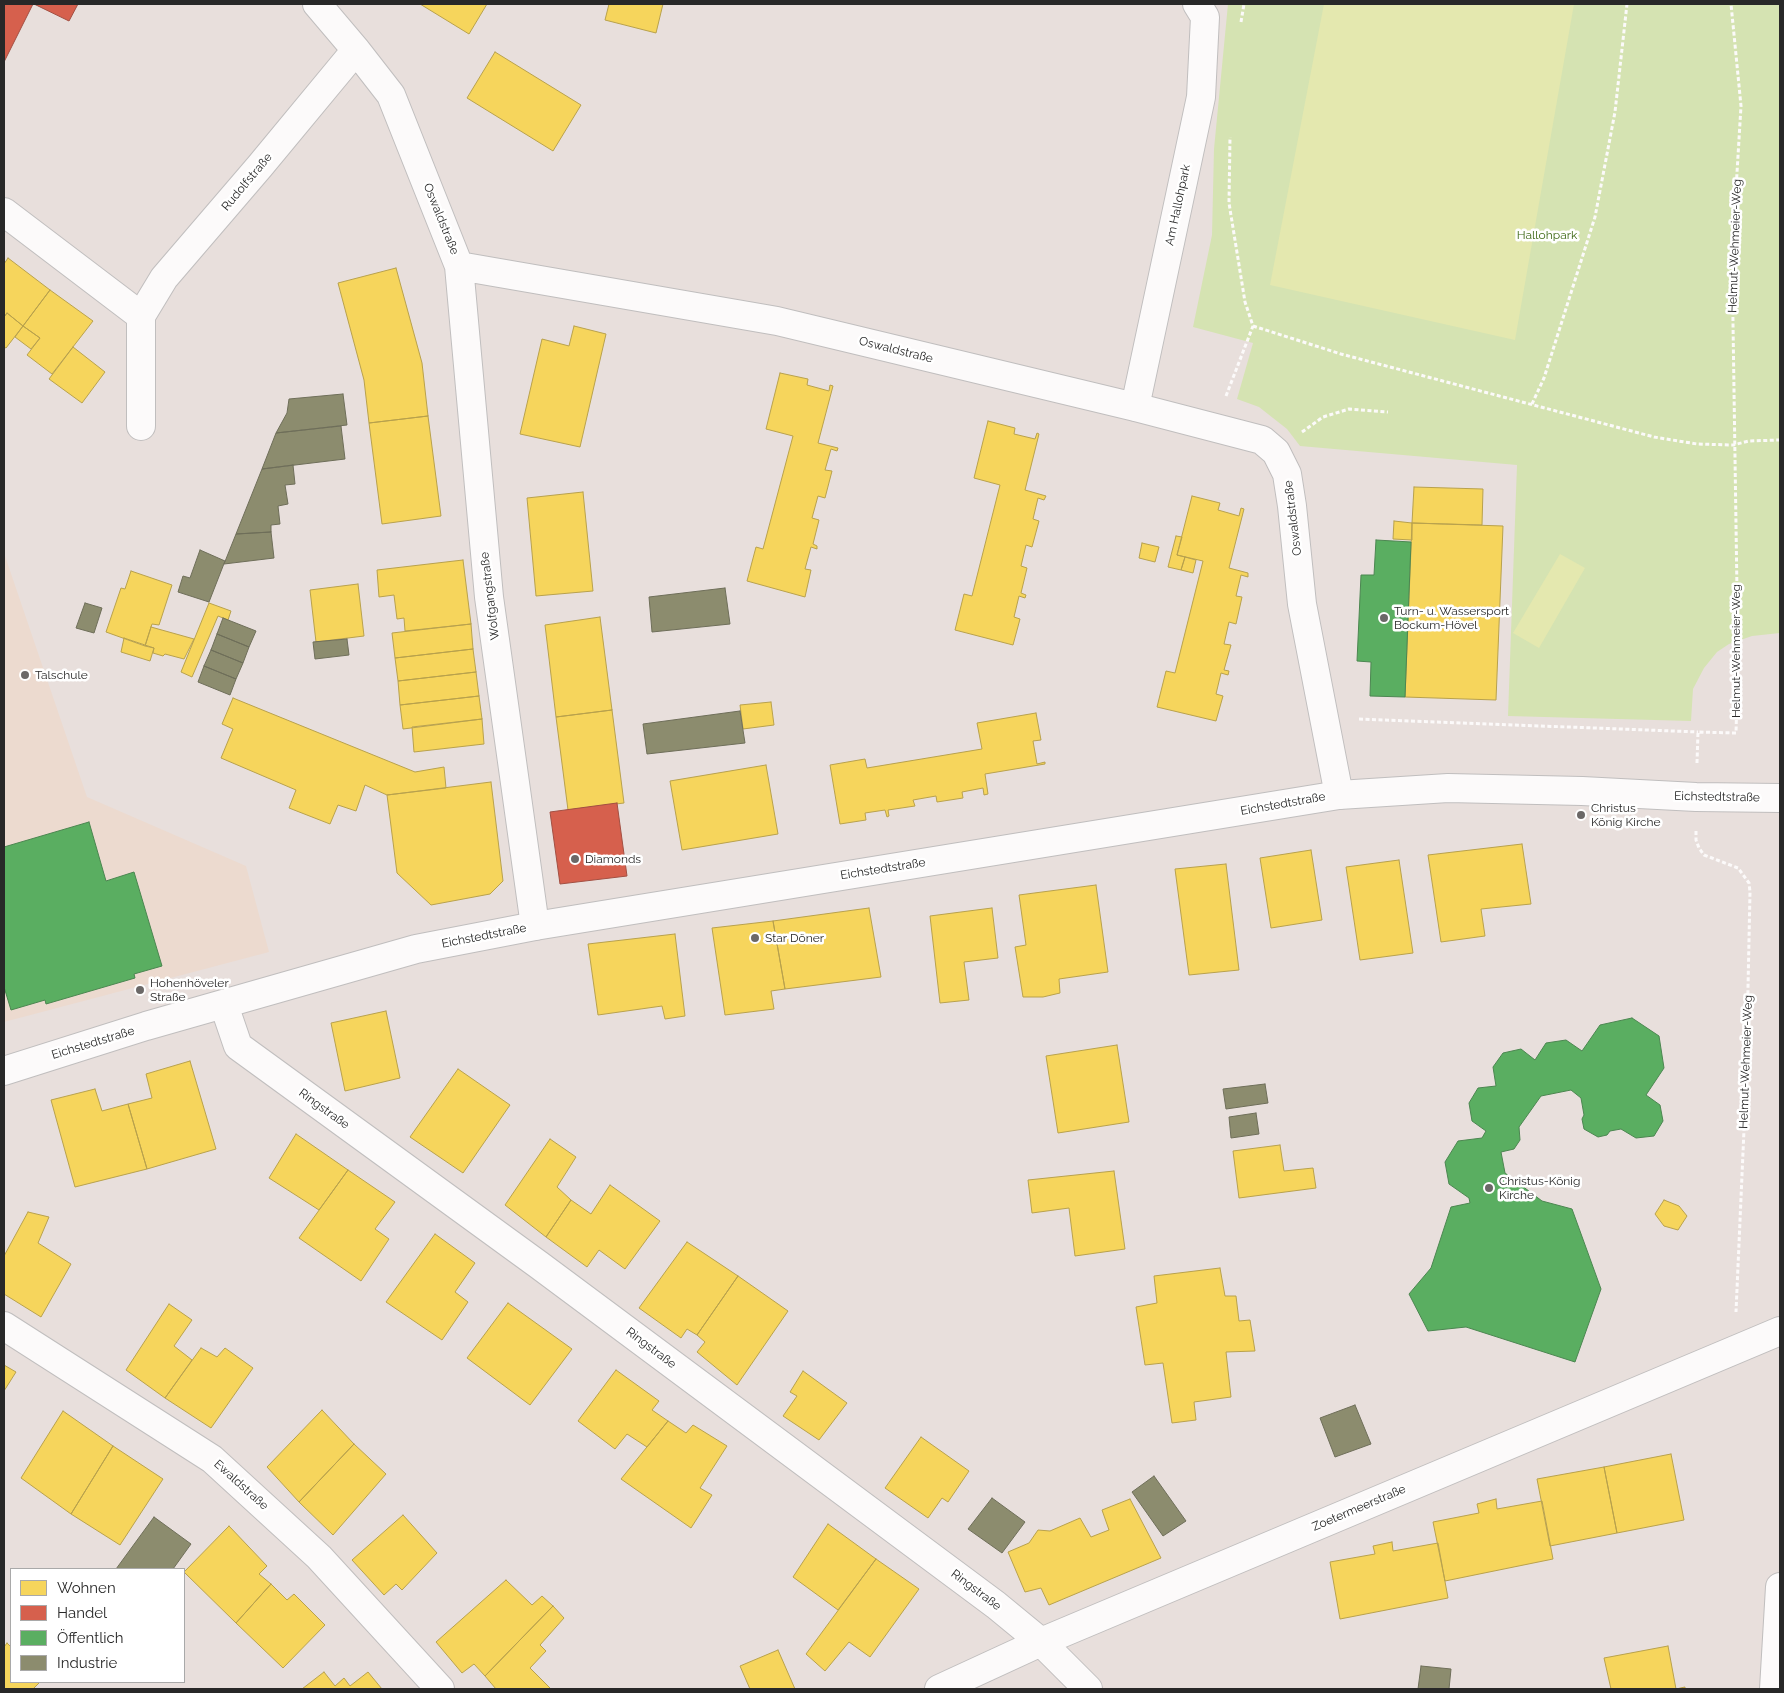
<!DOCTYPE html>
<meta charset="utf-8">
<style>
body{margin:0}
#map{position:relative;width:1784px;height:1693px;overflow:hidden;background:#e8dfdc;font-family:Raleway,sans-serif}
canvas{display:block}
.frame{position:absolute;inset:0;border:5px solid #282828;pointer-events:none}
.legend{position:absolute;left:10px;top:1568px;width:175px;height:115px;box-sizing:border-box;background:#fff;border:1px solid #a9a9a9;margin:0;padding:6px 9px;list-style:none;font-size:15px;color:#282828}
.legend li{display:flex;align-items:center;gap:10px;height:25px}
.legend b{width:25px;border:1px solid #a9a9a9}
</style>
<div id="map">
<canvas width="1784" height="1693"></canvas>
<div class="frame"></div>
<ul class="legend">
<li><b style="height:14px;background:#f6d55c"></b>Wohnen</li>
<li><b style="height:14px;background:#d6604d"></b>Handel</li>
<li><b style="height:14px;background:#5aae61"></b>Öffentlich</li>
<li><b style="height:14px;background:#8c8c6e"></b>Industrie</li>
</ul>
</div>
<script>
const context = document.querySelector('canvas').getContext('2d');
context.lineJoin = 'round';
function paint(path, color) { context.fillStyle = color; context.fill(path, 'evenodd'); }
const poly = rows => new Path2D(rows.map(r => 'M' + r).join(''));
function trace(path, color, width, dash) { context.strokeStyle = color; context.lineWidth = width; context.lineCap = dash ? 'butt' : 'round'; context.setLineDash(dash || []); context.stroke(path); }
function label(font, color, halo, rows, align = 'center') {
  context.font = font + ' Raleway,sans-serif'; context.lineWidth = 5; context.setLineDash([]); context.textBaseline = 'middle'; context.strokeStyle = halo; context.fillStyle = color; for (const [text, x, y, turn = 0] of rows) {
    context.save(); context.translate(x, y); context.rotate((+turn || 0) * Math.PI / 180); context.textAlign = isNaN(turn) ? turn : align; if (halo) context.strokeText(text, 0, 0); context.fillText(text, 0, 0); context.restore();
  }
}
paint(poly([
 [4,553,87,797,246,866,269,952,4,1022]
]), '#ecdacf');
paint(poly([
 [1228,4,1780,4,1780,633,1752,636,1729,644,1717,652,1704,668,1693,689,1691,721,1508,716,1517,465,1300,446,1287,429,1259,407,1237,399,1253,343,1193,327,1212,235,1214,149]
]), '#d5e3b2');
paint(poly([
 [1324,4,1574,4,1515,340,1270,285],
 [1560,554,1585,568,1539,648,1513,633]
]), '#e4e8af');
const homes = poly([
 [420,4,487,4,469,34,420,4],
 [609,4,663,4,656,33,605,20,609,4],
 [495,52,581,105,553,151,467,98,495,52],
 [8,258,50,290,23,326,7,313,4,317,4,264,8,258],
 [396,268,422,363,428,416,369,423,364,380,338,283,396,268],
 [50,290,93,321,52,374,27,355,40,338,23,326,50,290],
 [7,313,23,326,6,348,4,347,4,317,7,313],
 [23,326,40,338,31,349,15,337,23,326],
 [574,326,606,334,580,447,520,434,542,339,569,346,574,326],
 [73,347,105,372,82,403,49,379,73,347],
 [780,373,808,379,807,385,829,391,830,385,833,386,818,443,838,448,837,451,831,449,825,470,832,471,825,498,818,496,812,518,819,520,813,544,817,546,817,549,811,547,805,569,811,570,805,597,747,581,756,547,763,549,793,436,766,429,780,373],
 [428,416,441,516,382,524,369,423,428,416],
 [988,421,1015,428,1014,434,1035,439,1037,433,1039,434,1025,490,1046,496,1044,500,1038,498,1033,519,1039,521,1032,547,1026,545,1021,566,1027,568,1021,593,1026,595,1025,598,1019,596,1014,617,1020,619,1013,645,955,630,964,594,972,596,1000,485,974,478,988,421],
 [1414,487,1483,489,1482,525,1412,523,1414,487],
 [583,492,593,591,536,596,527,498,583,492],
 [1192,496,1220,503,1218,510,1239,516,1241,508,1244,509,1229,568,1248,573,1248,577,1241,575,1236,596,1242,597,1236,624,1229,622,1224,644,1231,645,1224,670,1229,671,1228,675,1221,673,1216,694,1223,696,1216,721,1157,707,1166,671,1175,673,1203,561,1177,555,1192,496],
 [1394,521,1412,523,1412,540,1393,539,1394,521],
 [1412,523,1503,526,1496,700,1405,697,1412,523],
 [1176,536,1182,537,1177,555,1185,557,1181,570,1168,567,1176,536],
 [1142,543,1159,547,1155,562,1139,558,1142,543],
 [1185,557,1196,560,1193,573,1181,570,1185,557],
 [463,560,471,624,405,631,404,618,397,619,394,595,379,597,377,570,463,560],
 [131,571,172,585,159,625,152,624,145,646,106,632,121,588,125,589,131,571],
 [358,584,364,636,316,642,310,590,358,584],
 [209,603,231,611,228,620,218,616,192,677,181,672,209,603],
 [600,617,612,710,556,717,545,625,600,617],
 [471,624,473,649,395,658,392,633,471,624],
 [151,627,194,639,184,659,165,654,163,656,153,653,154,648,145,646,151,627],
 [124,638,154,648,150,661,121,652,124,638],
 [473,649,476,672,398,681,395,658,473,649],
 [476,672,479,696,400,705,398,681,476,672],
 [479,696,482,719,403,729,400,705,479,696],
 [233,698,415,772,444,767,446,788,387,795,365,785,356,811,338,805,330,824,289,808,296,790,221,758,233,729,222,724,233,698],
 [771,702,774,725,743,729,740,705,771,702],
 [612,710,624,803,568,810,556,717,612,710],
 [1036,713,1041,740,1033,741,1037,764,1045,762,1045,764,985,774,988,794,984,795,983,788,962,792,963,798,937,802,936,796,913,800,915,806,888,810,889,816,887,817,885,810,865,813,866,820,840,824,830,765,865,759,867,768,982,749,977,723,1036,713],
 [482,719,484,744,414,752,412,727,482,719],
 [766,765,778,834,682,850,670,781,766,765],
 [491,782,503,881,490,894,431,905,397,873,387,795,491,782],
 [1522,844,1531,904,1481,909,1485,936,1441,942,1428,855,1522,844],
 [1311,850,1322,920,1271,928,1260,858,1311,850],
 [1399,860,1413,953,1360,960,1346,867,1399,860],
 [1226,864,1239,970,1189,975,1175,869,1226,864],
 [1096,885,1108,972,1059,979,1060,993,1043,997,1023,997,1015,947,1026,945,1019,895,1096,885],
 [869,908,881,977,785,989,773,921,869,908],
 [992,908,998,958,964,962,969,1000,940,1003,930,916,992,908],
 [773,921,785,989,771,991,774,1009,725,1015,712,928,773,921],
 [675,934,685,1016,665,1019,662,1006,598,1015,588,944,675,934],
 [386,1011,400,1078,345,1091,331,1023,386,1011],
 [1117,1045,1129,1122,1058,1133,1046,1056,1117,1045],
 [190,1061,216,1149,147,1169,128,1104,152,1098,146,1074,190,1061],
 [458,1069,510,1105,463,1173,410,1137,458,1069],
 [95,1089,102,1111,128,1104,147,1169,75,1187,51,1100,95,1089],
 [296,1134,348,1170,319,1210,269,1178,296,1134],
 [550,1139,576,1157,557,1187,571,1200,546,1237,505,1205,550,1139],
 [1280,1145,1284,1171,1313,1168,1316,1188,1239,1198,1233,1151,1280,1145],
 [348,1170,395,1202,375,1229,389,1239,361,1281,299,1238,348,1170],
 [1114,1171,1125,1249,1075,1256,1069,1208,1032,1213,1028,1180,1114,1171],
 [610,1185,660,1221,625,1269,599,1250,587,1267,546,1237,571,1200,591,1214,610,1185],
 [1664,1200,1679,1206,1687,1216,1678,1230,1664,1226,1655,1214,1664,1200],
 [28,1212,49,1217,38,1243,71,1264,41,1317,4,1294,4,1256,28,1212],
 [435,1234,475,1263,455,1292,468,1302,442,1340,386,1302,435,1234],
 [687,1242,738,1276,697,1335,687,1329,681,1338,639,1308,687,1242],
 [1220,1268,1225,1296,1236,1296,1239,1321,1250,1320,1255,1351,1226,1352,1231,1397,1194,1402,1196,1420,1172,1423,1163,1363,1145,1365,1136,1307,1157,1303,1154,1276,1220,1268],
 [738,1276,788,1311,737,1385,697,1352,705,1342,697,1335,738,1276],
 [508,1303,572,1349,530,1405,467,1358,508,1303],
 [169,1304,192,1320,174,1346,192,1360,165,1398,126,1370,169,1304],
 [201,1348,217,1357,225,1348,253,1368,211,1428,165,1398,201,1348],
 [4,1365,16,1372,4,1391,4,1365],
 [616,1370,659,1401,652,1410,668,1421,647,1447,627,1434,615,1449,578,1421,616,1370],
 [803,1371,847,1403,819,1440,783,1416,797,1396,790,1392,803,1371],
 [322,1410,354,1444,299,1502,267,1467,322,1410],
 [63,1411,113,1446,71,1514,21,1478,63,1411],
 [668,1421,686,1433,693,1425,727,1446,700,1488,712,1495,691,1528,621,1479,668,1421],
 [921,1437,969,1471,948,1502,942,1498,928,1518,885,1488,921,1437],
 [354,1444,386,1474,333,1535,299,1502,354,1444],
 [113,1446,163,1479,120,1545,71,1514,113,1446],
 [1671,1454,1684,1520,1617,1533,1604,1467,1671,1454],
 [1604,1467,1617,1533,1550,1546,1537,1479,1604,1467],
 [1130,1499,1161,1558,1049,1605,1041,1588,1025,1592,1008,1552,1029,1543,1038,1530,1050,1531,1080,1518,1091,1537,1109,1530,1102,1510,1130,1499],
 [1496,1499,1497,1509,1542,1501,1553,1559,1445,1581,1433,1522,1479,1513,1477,1504,1496,1499],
 [403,1515,437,1553,402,1590,396,1584,384,1595,352,1560,403,1515],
 [828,1524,876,1559,838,1610,793,1577,828,1524],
 [229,1526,267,1566,259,1574,271,1584,236,1623,184,1572,229,1526],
 [1392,1542,1393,1551,1438,1543,1448,1598,1340,1619,1330,1562,1375,1554,1373,1546,1392,1542],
 [876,1559,919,1589,870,1657,849,1642,825,1671,806,1654,876,1559],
 [506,1580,532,1605,542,1596,553,1606,485,1676,474,1664,462,1673,436,1642,506,1580],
 [271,1584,287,1600,294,1594,325,1625,283,1668,236,1623,271,1584],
 [553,1606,564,1618,540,1645,546,1651,530,1668,551,1689,496,1689,485,1676,553,1606],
 [7,1643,11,1647,11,1682,40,1682,33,1689,4,1689,4,1647,7,1643],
 [1668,1646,1676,1689,1685,1687,1685,1689,1611,1689,1604,1658,1668,1646],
 [778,1650,795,1689,750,1689,740,1666,778,1650],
 [324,1672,335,1686,344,1678,350,1686,368,1672,382,1689,302,1689,324,1672]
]);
paint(homes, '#f6d55c');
trace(homes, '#b8a14c', 1);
const shops = poly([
 [4,4,33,4,4,62,4,4],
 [34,4,78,4,69,21,34,4],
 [617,803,627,876,560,884,550,812,617,803]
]);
paint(shops, '#d6604d');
trace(shops, '#a24f42', 1);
const public = poly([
 [1376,540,1411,542,1405,697,1370,696,1371,662,1357,661,1361,575,1374,575,1376,540],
 [89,822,106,881,134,872,162,966,134,974,135,978,46,1004,45,1000,11,1010,4,987,4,847,89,822],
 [1632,1018,1659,1036,1664,1068,1646,1095,1660,1105,1663,1121,1654,1136,1636,1138,1621,1129,1610,1131,1607,1135,1598,1137,1584,1129,1582,1119,1584,1115,1581,1098,1571,1090,1541,1096,1519,1127,1520,1140,1514,1149,1501,1152,1505,1173,1542,1201,1572,1209,1601,1289,1575,1362,1466,1327,1428,1331,1409,1294,1431,1268,1451,1207,1470,1203,1469,1198,1449,1184,1445,1162,1458,1141,1482,1138,1486,1131,1472,1121,1469,1103,1478,1088,1496,1086,1493,1067,1503,1053,1521,1049,1535,1060,1546,1043,1566,1040,1582,1051,1600,1025,1632,1018]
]);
paint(public, '#5aae61');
trace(public, '#4b8650', 1);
const industry = poly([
 [343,394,347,425,276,433,287,413,289,399,343,394],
 [341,426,345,459,262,469,276,433,341,426],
 [293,465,295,484,285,485,288,504,278,506,280,524,271,525,271,532,236,534,262,469,293,465],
 [271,532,274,558,224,564,236,534,271,532],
 [200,550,225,561,209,602,178,592,183,576,190,578,200,550],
 [725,588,730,624,652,632,649,597,725,588],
 [85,603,102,608,94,633,76,628,85,603],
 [223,618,256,631,249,647,217,634,223,618],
 [217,634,249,647,243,663,211,650,217,634],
 [347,639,349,655,315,659,313,642,347,639],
 [211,650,243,663,236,679,204,666,211,650],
 [204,666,236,679,230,695,198,682,204,666],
 [740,711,745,743,647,754,643,724,740,711],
 [1265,1084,1268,1103,1226,1109,1223,1089,1265,1084],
 [1256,1113,1259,1134,1231,1138,1229,1117,1256,1113],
 [1355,1405,1371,1444,1335,1457,1320,1418,1355,1405],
 [1154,1476,1186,1521,1163,1536,1132,1492,1154,1476],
 [992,1498,1025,1522,1002,1553,968,1529,992,1498],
 [154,1517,191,1544,173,1569,116,1569,154,1517],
 [1421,1666,1451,1669,1449,1689,1418,1689,1421,1666]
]);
paint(industry, '#8c8c6e');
trace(industry, '#6e6e59', 1);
const minor = poly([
 [317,4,356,50,391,95,459,266,489,597,535,926],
 [4,212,141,316,164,278,260,166,356,50],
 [459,266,777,321,1135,407,1262,440,1276,452,1287,474,1292,506,1302,604,1339,795],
 [1135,407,1201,97,1205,17,1197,4],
 [141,426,141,316],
 [224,1005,238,1046,539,1265,996,1605,1041,1642,1088,1689],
 [4,1326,212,1459,319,1557,440,1689],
 [939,1689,1041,1642,1780,1331],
 [1774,1689,1780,1587]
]);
const tertiary = poly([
 [4,1071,146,1026,416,949,535,926,1339,795,1448,788,1582,791,1696,797,1780,798]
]);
trace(minor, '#c0bebe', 30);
trace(tertiary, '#c0bebe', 30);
trace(poly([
 [1241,22,1244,4],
 [1253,326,1341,354,1654,437,1697,444,1733,445,1749,441,1780,440],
 [1226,396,1253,326,1245,302,1229,203,1230,137],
 [1532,404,1544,378,1595,217,1615,112,1627,4],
 [1302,432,1323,417,1349,409,1388,412],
 [1359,719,1698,732],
 [1697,763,1698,732,1736,733,1738,659,1732,256,1741,106,1731,4],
 [1696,831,1696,840,1699,848,1704,855,1738,868,1749,883,1750,892,1746,1084,1736,1312]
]), '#fcfafa', 3, [4, 2.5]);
trace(minor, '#fcfafa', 28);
trace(tertiary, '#fcfafa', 28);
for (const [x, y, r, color] of [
 [1384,618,5,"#6b6867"],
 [25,675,5,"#6b6867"],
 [1581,815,5,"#6b6867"],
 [575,859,5,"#6b6867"],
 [755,938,5,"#6b6867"],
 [140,990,5,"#6b6867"],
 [1489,1188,5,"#6b6867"]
]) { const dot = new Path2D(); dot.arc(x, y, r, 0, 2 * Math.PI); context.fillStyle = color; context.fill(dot); trace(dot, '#fff', 2); }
label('12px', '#282828', '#fff', [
 ["Rudolfstraße",247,182,-50],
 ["Am Hallohpark",1178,205,-78],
 ["Oswaldstraße",441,219,68],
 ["Helmut-Wehmeier-Weg",1735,246,-88],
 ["Oswaldstraße",896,350,14],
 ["Oswaldstraße",1293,518,-97],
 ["Wolfgangstraße",490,596,-97],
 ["Helmut-Wehmeier-Weg",1736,651,-90],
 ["Eichstedtstraße",1717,797,1],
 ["Eichstedtstraße",1283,804,-10],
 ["Eichstedtstraße",883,869,-9],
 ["Eichstedtstraße",484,936,-11],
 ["Eichstedtstraße",93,1043,-17],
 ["Helmut-Wehmeier-Weg",1746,1062,-88],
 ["Ringstraße",324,1109,36],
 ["Ringstraße",651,1348,37],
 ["Ewaldstraße",241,1485,42],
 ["Zoetermeerstraße",1359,1508,-23],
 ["Ringstraße",976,1590,37]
]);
label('12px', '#3d6814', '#fff', [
 ["Hallohpark",1547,235]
]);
label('12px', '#282828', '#fff', [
 ["Turn- u. Wassersport",1394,611],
 ["Bockum-Hövel",1394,625],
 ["Talschule",35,675],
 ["Christus",1591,808],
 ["König Kirche",1591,822],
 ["Diamonds",585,859],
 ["Star Döner",765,938],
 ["Hohenhöveler",150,983],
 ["Straße",150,997],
 ["Christus-König",1499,1181],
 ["Kirche",1499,1195]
], 'left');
</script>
